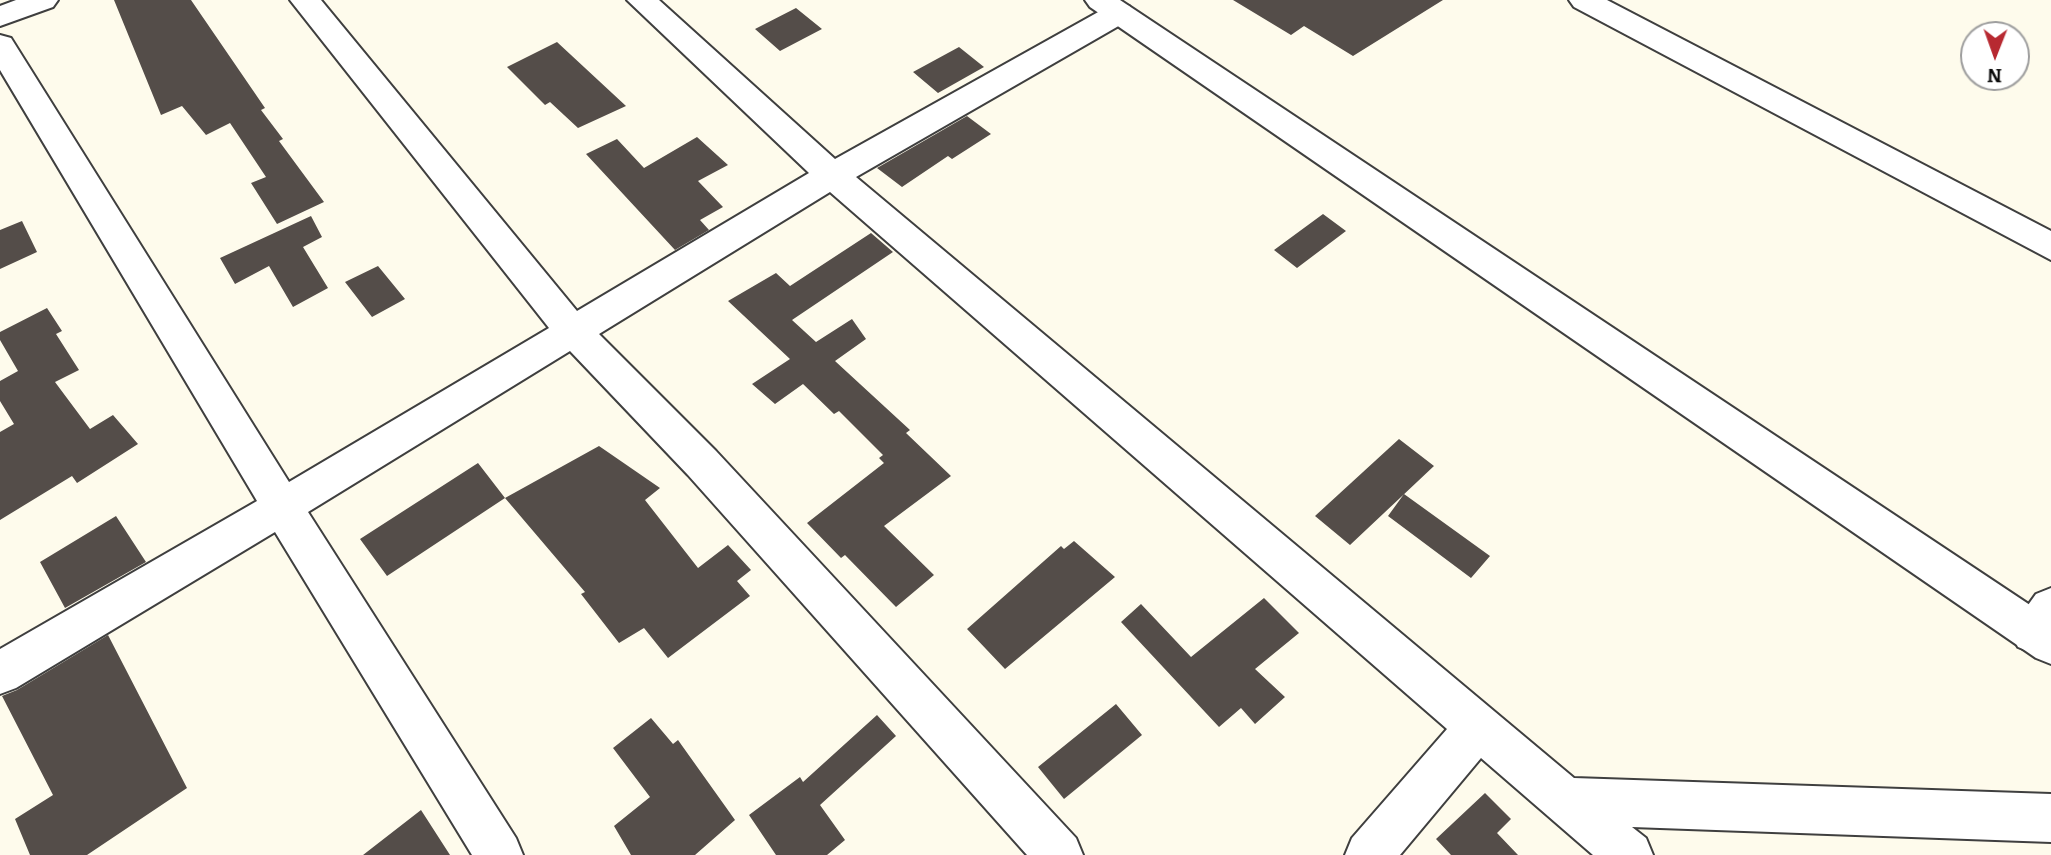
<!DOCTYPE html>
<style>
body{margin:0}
#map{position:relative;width:2051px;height:855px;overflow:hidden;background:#fefbec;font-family:Bitter,serif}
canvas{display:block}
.north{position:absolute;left:1960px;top:21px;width:70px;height:70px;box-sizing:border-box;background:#fff;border:2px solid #9e9e9e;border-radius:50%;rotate:181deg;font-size:19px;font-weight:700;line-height:28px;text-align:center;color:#0c0c0c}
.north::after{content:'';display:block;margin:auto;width:24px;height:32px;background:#b72931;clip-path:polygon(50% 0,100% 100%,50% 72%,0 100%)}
</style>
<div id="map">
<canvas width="2051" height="855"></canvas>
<div class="north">N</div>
</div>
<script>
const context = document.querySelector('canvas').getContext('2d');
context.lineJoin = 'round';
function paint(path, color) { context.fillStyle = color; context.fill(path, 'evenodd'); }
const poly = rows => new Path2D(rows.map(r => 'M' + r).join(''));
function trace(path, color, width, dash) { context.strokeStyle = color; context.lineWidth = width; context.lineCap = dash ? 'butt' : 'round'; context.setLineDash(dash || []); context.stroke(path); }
paint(poly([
 [114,0,191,0,265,108,261,110,283,139,279,141,324,202,277,224,251,183,266,177,230,123,206,135,182,106,161,115],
 [1233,0,1443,0,1353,56,1304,26,1291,35],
 [796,8,822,29,780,51,755,29],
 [557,42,626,106,578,128,550,102,545,105,507,67],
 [959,47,984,67,938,93,913,72],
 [967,116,991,134,952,159,948,156,902,187,877,168],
 [697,137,728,165,698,181,723,207,700,220,709,230,675,250,586,154,617,139,644,168],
 [1323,214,1346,231,1297,268,1274,250],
 [311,216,322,237,303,247,328,288,293,307,269,266,235,284,220,258],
 [22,221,37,252,0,269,0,230],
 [871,233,893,252,792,320,816,342,852,319,866,339,835,361,910,430,906,433,951,476,884,526,934,575,896,607,845,555,841,558,807,523,884,463,879,458,883,455,839,411,834,414,803,384,775,404,752,384,790,359,728,301,776,273,790,286],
 [378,266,405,299,372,317,345,282],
 [47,308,62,331,56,334,79,370,55,382,90,429,113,415,138,444,77,483,72,476,0,520,0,432,14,424,0,401,0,381,18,371,0,340,0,332],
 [1399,439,1434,466,1350,545,1315,516],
 [599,446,660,488,645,500,698,568,728,545,751,570,737,581,750,596,668,658,644,628,619,643,581,594,585,592,505,498],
 [478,463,505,498,387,576,360,539],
 [1404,494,1490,556,1471,578,1388,516],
 [116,516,146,562,65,608,40,562],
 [1074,541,1115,577,1005,669,967,629,1061,546,1064,549],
 [1264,598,1299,633,1255,669,1285,697,1255,724,1241,708,1219,727,1121,622,1141,604,1191,657],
 [108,635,187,788,87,855,30,855,15,819,53,795,2,696,17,690],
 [1116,704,1142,735,1064,799,1038,767],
 [877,715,896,736,820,805,845,840,827,855,776,855,749,815,800,777,803,782],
 [651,718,673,744,678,740,735,820,695,855,631,855,614,826,650,797,613,748],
 [1485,793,1511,819,1497,833,1518,855,1451,855,1436,839],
 [421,810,450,855,363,855]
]), '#544d49');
const minor = poly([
 [290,0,321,0,577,311,809,173,627,0,659,0,835,159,1109,6,1119,4,1129,6,1134,13,1129,20,856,177,1574,778,2051,794,2051,842,1632,827,1646,838,1653,855,1593,855,1481,758,1400,855,1345,855,1352,838,1447,729,830,192,599,334,716,451,1076,838,1083,855,1027,855,688,475,570,351,308,512,516,838,523,855,472,855,275,532,16,688,0,694,0,649,257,501,0,70,0,35,11,38,289,482,549,328,290,0],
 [1569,0,1607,0,2051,231,2051,260,1574,7,1569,0],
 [2051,588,2051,643,2033,653,2018,647,2011,633,2018,619,2036,594,2051,588]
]);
const tertiary = poly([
 [16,0,58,0,53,7,0,26,0,6,16,0],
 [1085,0,1120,0,2051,619,2051,664,2036,658,1090,7,1085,0]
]);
trace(minor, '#3f3f3f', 4);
trace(tertiary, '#3f3f3f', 4);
paint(minor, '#fff');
paint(tertiary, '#fff');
</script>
